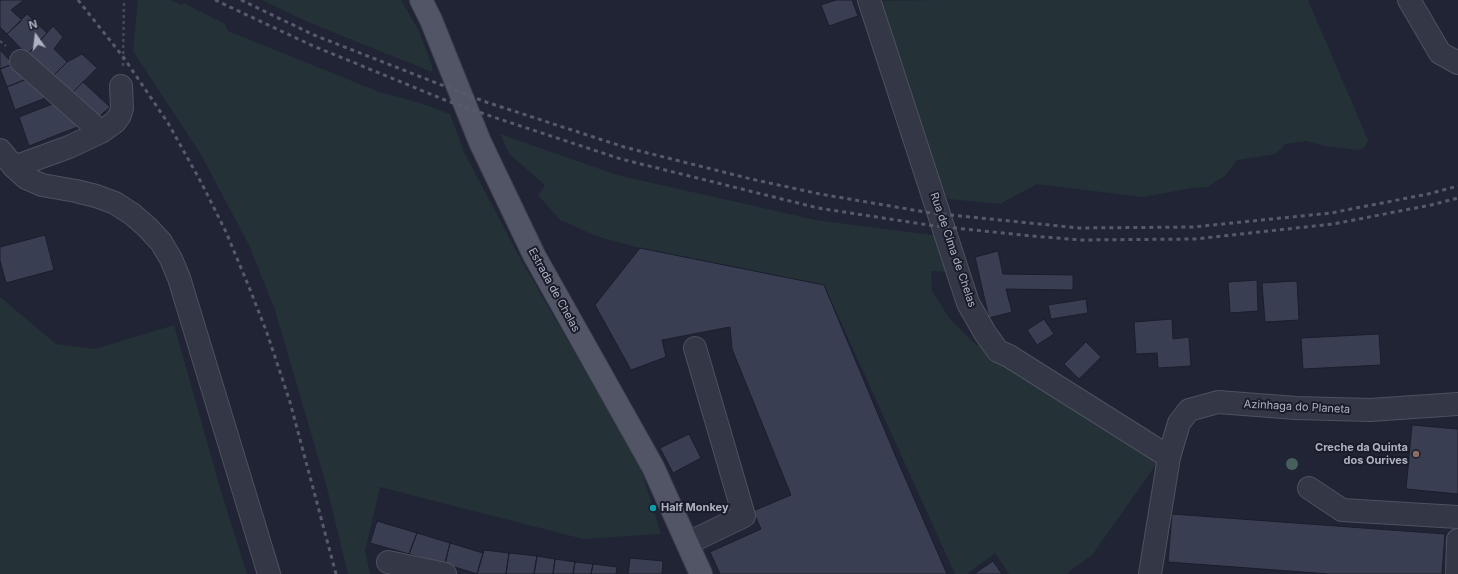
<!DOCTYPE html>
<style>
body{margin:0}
#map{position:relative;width:1458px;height:574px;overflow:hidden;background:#212435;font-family:Inter,sans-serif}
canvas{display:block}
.north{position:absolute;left:16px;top:16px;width:40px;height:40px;-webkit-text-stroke:3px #1a1c2a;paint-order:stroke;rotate:346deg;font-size:11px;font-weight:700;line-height:16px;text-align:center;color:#aeb1c2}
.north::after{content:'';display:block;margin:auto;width:14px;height:18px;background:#aeb1c2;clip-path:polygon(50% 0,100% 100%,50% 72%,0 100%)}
</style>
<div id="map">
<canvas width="1458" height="574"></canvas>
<div class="north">N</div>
</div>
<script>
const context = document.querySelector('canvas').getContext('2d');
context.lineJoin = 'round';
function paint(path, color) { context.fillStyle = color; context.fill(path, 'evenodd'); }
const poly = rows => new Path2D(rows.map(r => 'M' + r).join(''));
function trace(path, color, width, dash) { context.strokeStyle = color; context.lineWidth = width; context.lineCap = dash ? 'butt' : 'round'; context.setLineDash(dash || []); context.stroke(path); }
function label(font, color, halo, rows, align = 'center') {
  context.font = font + ' Inter,sans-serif'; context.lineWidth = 4; context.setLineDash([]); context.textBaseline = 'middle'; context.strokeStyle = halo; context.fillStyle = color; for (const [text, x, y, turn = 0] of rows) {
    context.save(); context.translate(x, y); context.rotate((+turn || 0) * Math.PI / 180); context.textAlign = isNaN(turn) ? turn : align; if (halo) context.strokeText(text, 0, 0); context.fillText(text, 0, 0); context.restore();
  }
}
paint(poly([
 [138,0,171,0,182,5,183,3,225,24,228,31,379,92,420,103,450,114,464,152,519,256,640,466,661,534,583,539,380,487,365,551,370,574,348,574,327,488,275,310,249,245,200,153,133,51],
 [262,0,401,0,419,31,432,66,432,72,310,23],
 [939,0,1308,0,1368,140,1364,148,1358,150,1325,146,1306,141,1285,144,1276,154,1237,160,1225,176,1207,187,1193,188,1142,197,1037,184,1000,204,949,199,933,193,870,1],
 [500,134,617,175,816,220,939,236,951,272,931,271,932,291,950,319,977,346,985,333,1164,453,1093,554,1066,574,1009,574,995,553,967,574,955,574,824,285,640,248,599,237,560,220,538,195,545,185,509,154],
 [0,297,56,344,95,349,174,325,221,491,247,574,0,574]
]), '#243137');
const building = poly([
 [1,0,24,0,11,10,22,20,7,34,0,27,0,1,1,0],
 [836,0,852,0,858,16,829,26,821,5,836,0],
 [27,14,47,33,27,55,7,34,27,14],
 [53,26,63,37,54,49,67,62,52,77,27,55,53,26],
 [0,50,13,64,0,69,0,50],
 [82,54,97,68,71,94,52,77,67,62,82,54],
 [13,64,29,78,7,87,0,69,13,64],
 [29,78,48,97,15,110,7,87,29,78],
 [83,82,110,107,94,121,71,94,83,82],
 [55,103,80,126,29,146,19,117,55,103],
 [45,235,54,270,6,283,0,261,0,247,45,235],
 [640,248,824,285,893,450,947,574,720,574,710,552,761,529,753,511,791,495,732,349,730,327,662,340,666,357,631,370,595,305,640,248],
 [998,251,1003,274,1073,275,1073,290,1006,289,1012,312,989,318,975,257,998,251],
 [1257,280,1258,311,1230,313,1228,282,1257,280],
 [1297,281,1299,320,1265,322,1262,283,1297,281],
 [1086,299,1088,313,1051,319,1048,305,1086,299],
 [1044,319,1054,334,1037,345,1027,330,1044,319],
 [1172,319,1173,339,1189,337,1191,366,1158,368,1157,353,1136,354,1134,322,1172,319],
 [1379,334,1381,365,1303,369,1301,338,1379,334],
 [1086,342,1101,357,1079,379,1064,364,1086,342],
 [1412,425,1458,429,1458,494,1406,489,1412,425],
 [689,434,701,458,673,473,660,448,689,434],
 [1172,514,1445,534,1442,574,1329,574,1168,562,1172,514],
 [377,521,417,533,409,554,370,543,377,521],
 [417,533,450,543,445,564,409,554,417,533],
 [450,543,483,553,477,574,445,564,450,543],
 [484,550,509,553,506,574,477,574,484,550],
 [509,553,537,556,534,574,506,574,509,553],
 [537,556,555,559,553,574,534,574,537,556],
 [630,558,663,561,662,574,628,574,630,558],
 [555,559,575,562,573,574,553,574,555,559],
 [993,561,1002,574,974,574,993,561],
 [575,562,593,564,591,574,573,574,575,562],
 [593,564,617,567,616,574,591,574,593,564]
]);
paint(building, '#3a3e52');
trace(building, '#1b1e2c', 1);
const minor = poly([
 [869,0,968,303,985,333,998,351,1009,356,1169,457],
 [1409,0,1440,53,1458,63],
 [21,61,101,132],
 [0,150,14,167,69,147,101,132,115,122,120,115,122,108,121,86],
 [14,167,26,178,42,185,76,191,96,196,115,203,132,214,147,227,161,242,171,259,179,278,269,574],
 [1309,488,1342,510,1458,517],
 [688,543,744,516,695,348],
 [388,562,445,574],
 [1150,574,1169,457,1179,423,1189,410,1218,402,1296,408,1370,410,1458,404],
 [1457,574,1458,540]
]);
const major = poly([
 [421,0,431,20,480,142,534,255,653,467,701,574]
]);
trace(minor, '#4e5160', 24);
trace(major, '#3d404f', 24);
trace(poly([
 [0,41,6,46],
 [123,66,124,0]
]), '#404c53', 2.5, [3, 3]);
trace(minor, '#343745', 22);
trace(major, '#525566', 22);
trace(poly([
 [78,0,124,58,168,123,201,182,226,232,249,287,267,333,290,402,336,574],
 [215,0,311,45,445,100,493,117,621,159,818,208,935,226,1032,236,1081,240,1195,239,1333,224,1431,205,1458,198],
 [241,0,314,35,439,84,486,102,624,147,751,179,820,194,931,213,1079,228,1193,227,1331,213,1428,194,1458,186]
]), '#565a6c', 3, [4, 4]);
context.fillStyle = '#48605c';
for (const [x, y] of [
 [1292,464]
]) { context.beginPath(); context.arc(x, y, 6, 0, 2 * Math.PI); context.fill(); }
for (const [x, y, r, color] of [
 [1416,454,4,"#8d6e63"],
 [653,508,4,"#0f9aa8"]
]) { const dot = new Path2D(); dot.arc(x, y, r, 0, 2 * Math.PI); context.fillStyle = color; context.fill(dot); trace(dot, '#1a1c2a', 1.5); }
label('11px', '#aeb1c2', '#1a1c2a', [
 ["Rua de Cima de Chelas",953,250,71],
 ["Estrada de Chelas",554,290,61],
 ["Azinhaga do Planeta",1297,407,3]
]);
label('bold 11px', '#aeb1c2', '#1a1c2a', [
 ["Creche da Quinta",1408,448],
 ["dos Ourives",1408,461],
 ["Half Monkey",661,508,"left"]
], 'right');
</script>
